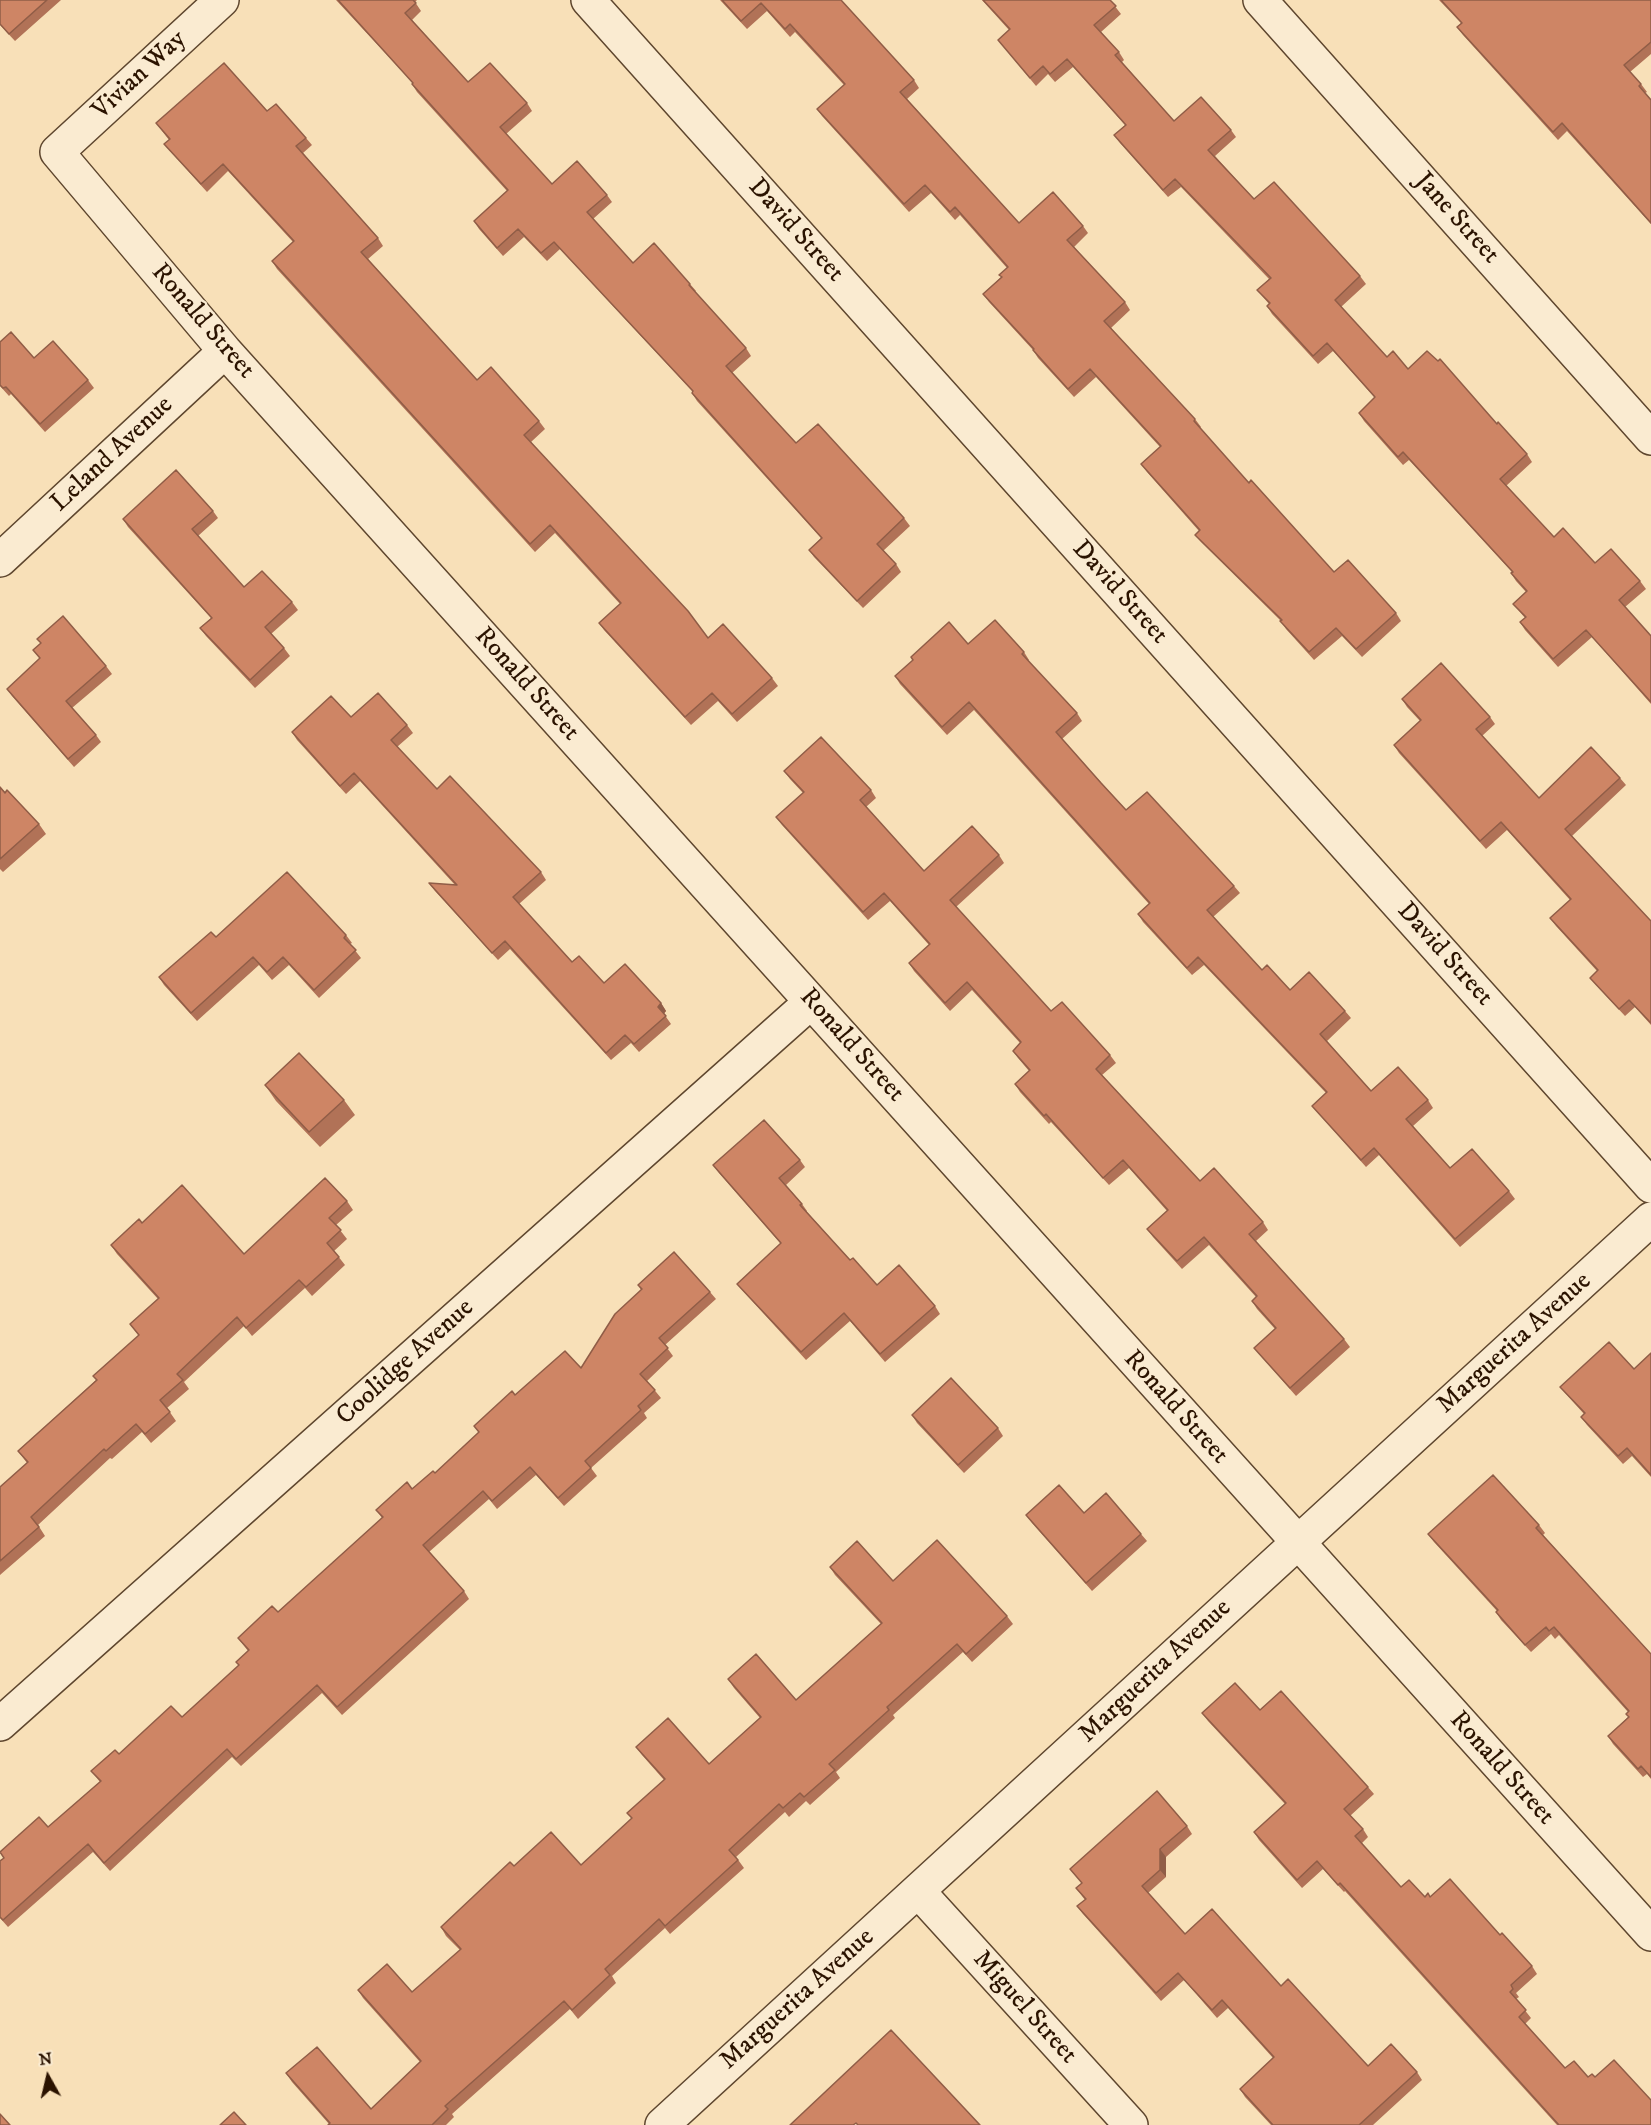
<!DOCTYPE html>
<style>
body{margin:0}
#map{position:relative;width:1651px;height:2125px;overflow:hidden;background:#f8e0b8;font-family:"IM FELL DW Pica",serif}
canvas{display:block}
.north{position:absolute;left:18px;top:2047px;width:60px;height:60px;-webkit-text-stroke:4px #faebd1;paint-order:stroke;rotate:352deg;font-size:16px;font-weight:700;line-height:24px;text-align:center;color:#2b1300}
.north::after{content:'';display:block;margin:auto;width:21px;height:27px;background:#2b1300;clip-path:polygon(50% 0,100% 100%,50% 72%,0 100%)}
</style>
<div id="map">
<canvas width="1651" height="2125"></canvas>
<div class="north">N</div>
</div>
<script>
const context = document.querySelector('canvas').getContext('2d');
context.lineJoin = 'round';
const poly = rows => new Path2D(rows.map(r => 'M' + r).join(''));
function trace(path, color, width, dash) { context.strokeStyle = color; context.lineWidth = width; context.lineCap = dash ? 'butt' : 'round'; context.setLineDash(dash || []); context.stroke(path); }
function paint(path, color) { context.fillStyle = color; context.fill(path, 'evenodd'); }
function label(font, color, halo, rows, align = 'center') {
  context.font = font + ' "IM FELL DW Pica",serif'; context.lineWidth = 4.5; context.setLineDash([]); context.textBaseline = 'middle'; context.strokeStyle = halo; context.fillStyle = color; for (const [text, x, y, turn = 0] of rows) {
    context.save(); context.translate(x, y); context.rotate((+turn || 0) * Math.PI / 180); context.textAlign = isNaN(turn) ? turn : align; if (halo) context.strokeText(text, 0, 0); context.fillText(text, 0, 0); context.restore();
  }
}
const minor = poly([
 [222,0,57,152,225,351,1651,1934],
 [588,0,1651,1186],
 [1260,0,1651,438],
 [0,560,225,351],
 [0,1724,811,1002],
 [918,1891,1131,2125],
 [662,2125,1651,1219]
]);
trace(minor, '#5e462e', 36);
trace(minor, '#faebd1', 33);
paint(poly([
 [0,0,61,0,15,41,0,25],
 [336,0,417,0,415,2,421,11,412,20,468,82,527,103,532,111,506,134,552,184,607,195,612,202,593,219,633,263,690,284,696,291,695,292,746,348,751,356,732,373,796,443,904,518,910,526,883,551,896,564,901,572,863,608,814,557,809,550,821,538,697,401,692,393,693,392,560,249,547,261,524,237,503,256,479,229,474,221,507,191,417,92,412,84,413,83],
 [720,0,841,0,914,80,919,88,907,99,1019,223,1083,226,1088,233,1074,247,1125,302,1130,310,1111,328,1195,419,1201,427,1200,428,1249,483,1334,572,1396,613,1401,621,1362,657,1342,636,1314,660,1286,629,1281,621,1201,542,1195,535,1199,531,1147,472,1141,464,1160,447,1096,377,1074,397,1038,358,1033,350,989,302,983,294,1001,277,1007,268,960,215,955,220,931,193,909,212,822,116,817,109,844,85,795,32,790,37,767,11,747,29],
 [982,0,1110,0,1121,14,1101,32,1119,52,1124,60,1122,62,1174,121,1231,130,1236,137,1215,156,1254,199,1360,276,1366,284,1341,307,1387,357,1408,369,1497,424,1527,454,1532,462,1506,486,1554,537,1595,563,1640,581,1646,589,1625,607,1651,636,1651,704,1592,637,1558,667,1525,630,1520,622,1525,618,1513,604,1526,592,1516,581,1511,573,1512,572,1409,460,1403,465,1364,421,1359,413,1375,398,1333,351,1318,364,1272,314,1267,306,1269,304,1257,290,1269,279,1181,187,1168,197,1120,143,1114,135,1125,125,1073,67,1055,82,1048,74,1036,86,998,40,1009,30],
 [1439,0,1651,0,1651,54,1630,72,1641,84,1647,92,1645,93,1651,100,1651,224,1567,131,1558,140,1463,35,1457,27,1461,23],
 [267,111,306,138,312,145,303,153,378,238,383,246,368,259,477,380,539,421,545,429,531,442,708,638,772,678,778,686,737,722,718,701,691,725,604,630,599,623,620,604,555,533,535,552,277,269,272,261,293,242,228,171,207,192,170,151,164,144,169,140,156,123],
 [0,342,34,358,88,380,94,388,45,432,11,394,9,396,0,386],
 [213,511,218,518,198,536,244,587,292,602,298,610,271,634,284,648,290,656,255,688,206,636,200,628,211,618,128,527,123,519],
 [37,639,106,666,112,674,72,708,96,735,101,742,74,767,12,696,7,689,40,659,33,650,41,643],
 [968,644,1024,652,1029,660,1028,661,1077,713,1082,721,1062,739,1126,810,1234,886,1240,893,1213,917,1262,970,1290,990,1345,1011,1351,1018,1327,1041,1371,1091,1428,1100,1433,1108,1413,1126,1450,1168,1509,1191,1515,1199,1460,1247,1379,1155,1366,1167,1318,1113,1312,1106,1326,1093,1204,965,1192,975,1143,922,1138,914,1149,904,974,710,947,735,900,684,895,676],
 [1402,699,1490,717,1495,724,1482,736,1539,798,1620,778,1626,785,1572,836,1651,921,1651,1025,1635,1007,1625,1016,1596,985,1590,978,1597,971,1556,926,1550,918,1570,900,1507,830,1486,849,1399,753,1394,745,1420,721,1407,707],
 [351,717,407,725,413,733,397,747,437,789,541,872,546,880,519,904,572,962,604,983,661,1003,666,1011,664,1014,671,1024,639,1052,631,1043,611,1060,510,949,498,960,435,891,429,883,455,885,360,781,346,794,297,740,292,732],
 [784,771,871,790,876,798,866,807,924,871,999,855,1004,863,956,907,1051,1011,1110,1055,1116,1063,1102,1075,1200,1181,1263,1222,1268,1230,1256,1241,1344,1339,1350,1347,1296,1396,1260,1355,1254,1348,1275,1329,1257,1309,1252,1301,1256,1297,1209,1245,1182,1269,1153,1237,1147,1229,1167,1211,1129,1168,1109,1185,1051,1122,1049,1124,1020,1092,1015,1084,1029,1071,1018,1058,1013,1051,1020,1043,972,990,950,1011,914,971,909,963,929,945,890,901,868,920,782,825,776,817,803,793,790,779],
 [0,787,39,824,46,834,3,872,0,869],
 [346,935,352,943,350,944,361,958,319,998,289,965,272,980,259,965,197,1021,164,985,159,977,216,937],
 [265,1085,344,1100,355,1115,320,1147,276,1101],
 [800,1160,805,1167,786,1185,802,1204,807,1211,807,1212,850,1260,877,1285,935,1306,940,1314,885,1362,850,1321,806,1360,743,1291,737,1284,781,1244,719,1173,713,1165],
 [347,1201,353,1210,336,1225,347,1239,334,1251,345,1265,312,1296,305,1288,252,1336,244,1326,184,1382,189,1389,167,1408,176,1421,151,1443,142,1432,112,1459,110,1458,38,1525,45,1536,0,1575,0,1487,27,1463,18,1451,96,1380,93,1376,139,1336,130,1324,158,1299,117,1254,111,1245,142,1223,244,1254],
 [638,1285,710,1292,716,1299,665,1345,673,1356,647,1381,661,1398,644,1413,647,1418,591,1468,597,1476,564,1506,536,1475,497,1509,489,1499,429,1552,464,1591,469,1599,342,1715,322,1693,241,1766,232,1757,110,1871,93,1852,8,1927,0,1918,0,1861,4,1858,0,1853,48,1827,100,1782,91,1771,182,1717,239,1665,236,1662,248,1651,238,1638,278,1612,382,1518,376,1510,412,1489,435,1473,479,1433,474,1426,515,1395,581,1368,641,1290],
 [1651,1353,1651,1477,1632,1456,1623,1464,1587,1425,1581,1417,1584,1414,1566,1394,1560,1387,1634,1369],
 [912,1415,998,1428,1003,1436,964,1473,917,1423],
 [1084,1513,1141,1534,1147,1541,1092,1591,1032,1523,1026,1515],
 [1539,1525,1545,1533,1543,1535,1651,1654,1651,1779,1647,1774,1643,1777,1613,1744,1608,1736,1628,1717,1628,1712,1559,1635,1555,1639,1551,1634,1531,1652,1501,1620,1496,1612,1497,1611,1434,1542,1428,1534],
 [830,1567,893,1581,1007,1616,1013,1624,972,1662,963,1652,893,1715,895,1718,836,1772,840,1778,810,1805,806,1801,789,1817,785,1812,736,1857,744,1868,670,1934,665,1928,612,1976,616,1983,578,2019,570,2009,452,2114,454,2117,446,2125,328,2125,329,2124,292,2082,286,2073,371,2109,420,2062,363,1998,358,1990,412,1992,460,1950,446,1936,441,1927,514,1866,581,1865,632,1819,627,1813,664,1780,642,1755,636,1747,709,1764,760,1718,734,1688,728,1679,796,1700,881,1624,835,1575],
 [1260,1710,1368,1787,1374,1794,1350,1816,1363,1829,1368,1837,1362,1843,1401,1887,1425,1897,1430,1897,1500,1935,1532,1966,1537,1974,1516,1993,1519,1997,1516,1999,1531,2018,1525,2024,1565,2068,1588,2077,1595,2077,1651,2125,1557,2125,1345,1891,1344,1892,1323,1869,1302,1888,1259,1840,1254,1832,1285,1804,1208,1721,1202,1713],
 [1187,1826,1192,1834,1166,1857,1166,1877,1148,1893,1185,1934,1281,1986,1368,2066,1417,2072,1422,2080,1373,2125,1271,2125,1245,2097,1240,2089,1273,2058,1228,2008,1217,2018,1184,1980,1161,2001,1083,1914,1077,1906,1085,1900,1076,1888,1082,1883,1070,1869]
]), '#b17257');
paint(poly([
 [661,1003,666,1011,663,1014,658,1007],
 [1160,1849,1166,1857,1166,1877,1160,1870]
]), '#905d47');
const building = poly([
 [0,0,47,0,9,34,0,24,0,0],
 [338,0,413,0,416,3,405,13,468,82,490,63,527,103,500,127,552,184,577,161,607,195,587,212,633,263,654,243,690,284,689,285,746,348,726,366,772,417,796,443,818,424,904,518,877,544,896,564,857,601,809,550,822,538,692,393,693,391,554,242,541,253,518,229,497,248,474,221,508,190,412,84,413,83,338,0],
 [722,0,841,0,914,80,900,92,1019,223,1053,192,1083,226,1067,240,1125,302,1104,321,1195,419,1194,421,1249,483,1251,480,1334,572,1348,560,1396,613,1356,649,1336,628,1309,652,1280,621,1282,620,1195,535,1200,530,1141,464,1161,446,1090,369,1068,389,1033,350,1034,349,983,294,1002,277,999,275,1008,267,955,207,950,212,925,185,904,204,817,109,845,84,790,24,785,29,761,3,741,21,722,0],
 [983,0,1110,0,1116,6,1094,25,1119,52,1115,55,1174,121,1201,97,1231,130,1208,150,1254,199,1274,182,1360,276,1335,300,1387,357,1393,351,1408,369,1427,351,1438,361,1440,359,1497,424,1498,422,1527,454,1500,479,1554,537,1563,528,1595,563,1611,549,1640,581,1619,600,1651,636,1651,702,1586,630,1553,659,1520,622,1526,617,1513,604,1527,591,1511,573,1513,572,1403,452,1398,457,1359,413,1375,397,1327,343,1313,356,1267,306,1270,303,1257,290,1271,278,1175,179,1163,190,1114,135,1126,125,1067,59,1050,74,1043,66,1030,78,998,40,1010,29,983,0],
 [1441,0,1651,0,1651,42,1624,65,1641,84,1639,86,1651,100,1651,223,1562,123,1553,132,1457,27,1462,23,1441,0],
 [224,63,267,111,276,104,306,138,296,146,378,238,361,252,477,380,491,367,539,421,524,435,688,611,708,638,723,624,772,678,732,714,712,693,685,717,599,623,621,603,550,525,530,544,272,261,294,241,223,164,201,184,164,144,170,139,156,123,224,63],
 [11,332,34,358,53,341,88,380,40,424,6,387,3,388,0,385,0,342,11,332],
 [176,470,213,511,192,529,244,587,262,571,292,602,265,627,284,648,250,680,200,628,212,618,123,519,176,470],
 [63,616,106,666,66,701,96,735,68,759,7,689,40,658,33,650,41,643,37,639,63,616],
 [995,620,1024,652,1022,654,1077,713,1056,732,1101,783,1126,810,1147,792,1234,886,1207,910,1262,970,1267,965,1290,990,1309,972,1345,1011,1320,1034,1371,1091,1398,1067,1428,1100,1406,1119,1450,1168,1472,1149,1509,1191,1455,1239,1374,1148,1361,1160,1312,1106,1327,1092,1198,957,1187,968,1138,914,1150,903,969,702,942,727,895,676,913,660,911,657,949,622,968,644,995,620],
 [1441,663,1490,717,1476,729,1539,798,1591,747,1620,778,1565,829,1651,921,1651,1023,1629,1000,1619,1009,1590,978,1598,970,1550,918,1571,899,1501,822,1480,841,1394,745,1421,720,1402,699,1441,663],
 [378,693,407,725,391,740,437,789,450,776,541,872,513,897,572,962,579,956,604,983,625,964,661,1003,658,1007,666,1016,634,1044,625,1035,606,1053,505,941,492,953,429,883,457,885,354,773,340,786,292,732,331,696,351,717,378,693],
 [821,737,871,790,860,800,924,871,972,826,999,855,950,900,1051,1011,1062,1002,1110,1055,1096,1069,1200,1181,1214,1168,1263,1222,1249,1234,1344,1339,1290,1388,1254,1348,1276,1328,1252,1301,1257,1296,1204,1237,1177,1261,1147,1229,1168,1210,1123,1160,1103,1178,1046,1114,1044,1116,1015,1084,1030,1070,1013,1051,1021,1042,967,982,945,1003,909,963,930,944,884,893,863,912,776,817,804,792,784,771,821,737],
 [0,787,5,793,7,790,39,824,0,859,0,787],
 [287,872,346,935,344,938,356,950,314,990,283,957,267,972,253,957,191,1013,159,977,211,932,216,937,287,872],
 [299,1053,344,1100,309,1132,265,1085,299,1053],
 [764,1120,800,1160,779,1178,802,1204,800,1205,850,1260,853,1258,877,1285,899,1265,935,1306,880,1354,844,1313,801,1352,737,1284,781,1243,713,1165,764,1120],
 [325,1178,347,1201,329,1218,341,1230,327,1243,339,1257,306,1287,299,1280,246,1328,237,1317,177,1374,183,1380,160,1400,170,1412,145,1434,136,1424,106,1451,104,1449,31,1517,39,1527,0,1561,0,1487,28,1462,18,1451,97,1380,93,1376,139,1335,130,1324,159,1298,111,1245,139,1219,142,1223,182,1185,244,1254,325,1178],
 [674,1252,710,1292,659,1338,668,1348,640,1374,655,1390,638,1406,641,1410,585,1461,591,1468,558,1498,530,1467,492,1501,483,1491,423,1545,464,1591,337,1707,317,1685,236,1759,227,1749,104,1863,88,1844,3,1920,0,1917,0,1861,4,1858,0,1852,39,1817,48,1827,101,1781,91,1771,115,1750,119,1754,171,1706,182,1717,239,1665,236,1662,249,1650,238,1638,272,1606,278,1612,383,1517,376,1510,407,1482,412,1489,433,1471,435,1473,479,1432,474,1426,512,1391,515,1395,565,1351,581,1368,615,1314,642,1289,638,1285,674,1252],
 [1609,1342,1634,1369,1651,1353,1651,1475,1627,1448,1618,1456,1581,1417,1585,1413,1560,1387,1609,1342],
 [951,1378,998,1428,958,1465,912,1415,951,1378],
 [1493,1475,1539,1525,1536,1528,1651,1654,1651,1777,1641,1766,1638,1769,1608,1736,1629,1717,1626,1714,1629,1711,1554,1627,1549,1631,1546,1627,1525,1645,1496,1612,1498,1610,1428,1534,1493,1475],
 [1059,1485,1084,1513,1106,1493,1141,1534,1086,1583,1026,1515,1059,1485],
 [937,1540,1007,1616,966,1654,957,1644,887,1707,889,1710,829,1764,835,1770,804,1797,800,1793,783,1808,779,1804,729,1850,738,1860,665,1926,659,1919,605,1969,610,1975,572,2010,564,2001,445,2106,448,2109,432,2125,328,2125,330,2123,286,2073,317,2047,371,2109,421,2061,358,1990,387,1964,412,1992,461,1949,441,1927,510,1862,514,1866,551,1832,581,1865,632,1818,627,1813,665,1779,636,1747,668,1718,709,1764,761,1717,728,1679,756,1654,796,1700,882,1623,830,1567,857,1541,893,1581,937,1540],
 [1235,1683,1260,1710,1281,1691,1368,1787,1344,1809,1363,1829,1355,1836,1401,1887,1409,1880,1425,1897,1428,1893,1430,1897,1450,1879,1500,1935,1502,1933,1532,1966,1511,1985,1513,1989,1510,1992,1526,2010,1519,2017,1565,2068,1574,2061,1588,2077,1592,2074,1595,2077,1614,2060,1651,2100,1651,2125,1559,2125,1340,1883,1338,1885,1317,1861,1297,1880,1254,1832,1286,1803,1202,1713,1235,1683],
 [1157,1791,1187,1826,1160,1849,1160,1870,1142,1886,1185,1934,1212,1909,1281,1986,1288,1979,1368,2066,1391,2044,1417,2072,1359,2125,1273,2125,1240,2089,1274,2057,1222,2000,1212,2010,1178,1973,1156,1993,1077,1906,1086,1899,1076,1888,1082,1883,1070,1869,1157,1791],
 [891,2030,980,2125,858,2125,856,2123,853,2125,790,2125,891,2030],
 [234,2112,246,2125,220,2125,234,2112],
 [0,2114,10,2125,0,2125,0,2114]
]);
paint(building, '#ce8565');
trace(building, '#905d47', 1.5);
label('26px', '#2b1300', '#faebd1', [
 ["Vivian Way",140,76,-43],
 ["Jane Street",1456,219,48],
 ["David Street",795,231,48],
 ["Ronald Street",202,322,49],
 ["Leland Avenue",113,455,-43],
 ["David Street",1119,593,48],
 ["Ronald Street",526,685,48],
 ["David Street",1444,955,48],
 ["Ronald Street",851,1046,48],
 ["Marguerita Avenue",1515,1344,-42],
 ["Coolidge Avenue",406,1363,-42],
 ["Ronald Street",1175,1408,48],
 ["Marguerita Avenue",1156,1672,-43],
 ["Ronald Street",1501,1769,48],
 ["Marguerita Avenue",798,2000,-42],
 ["Miguel Street",1024,2008,48]
]);
</script>
